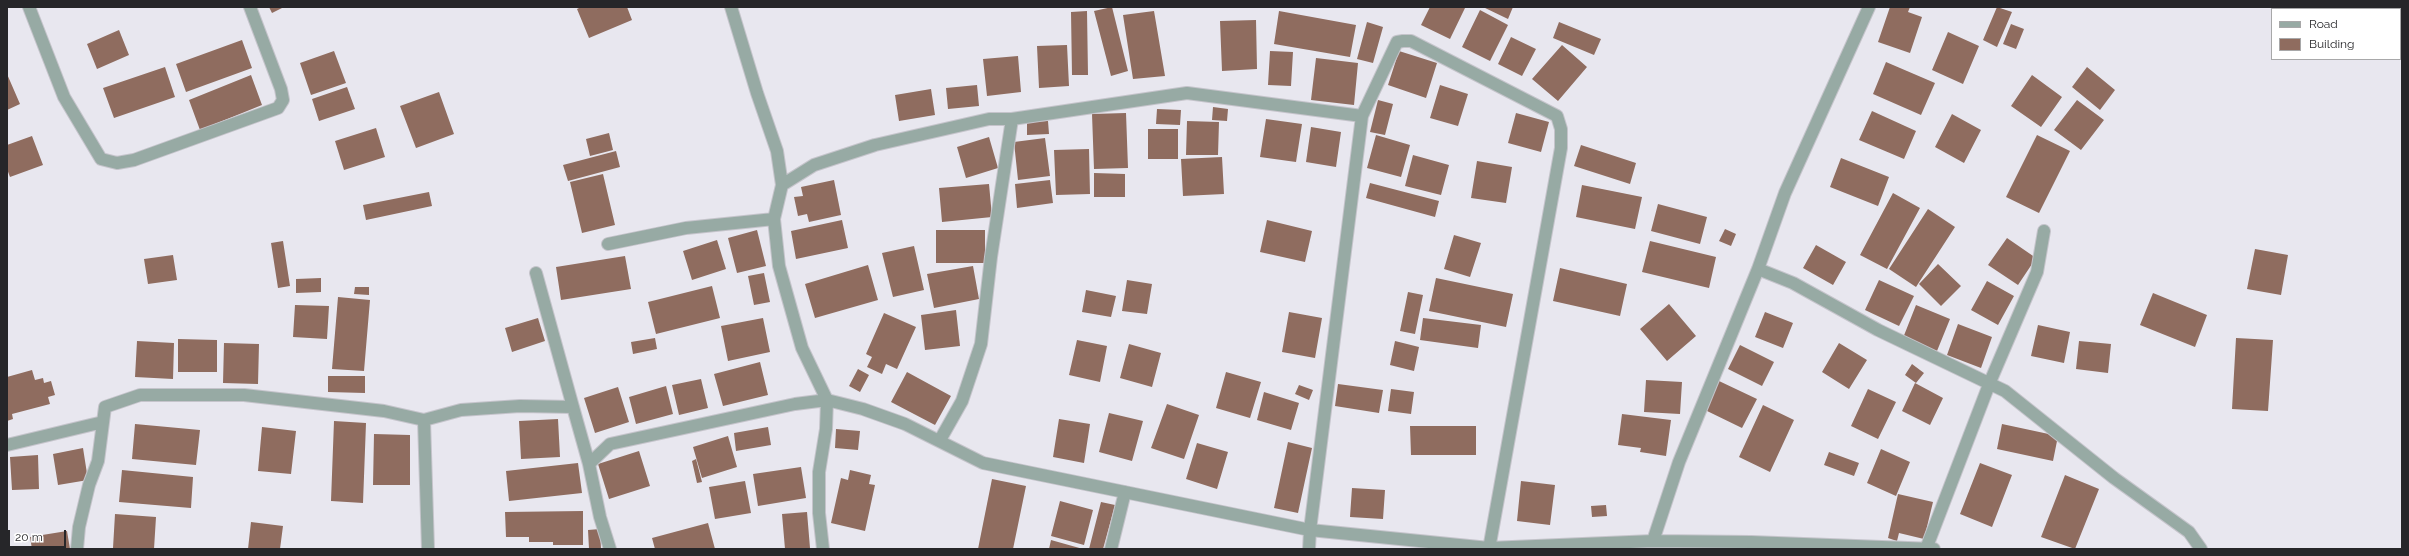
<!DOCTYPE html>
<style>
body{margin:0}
#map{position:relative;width:2409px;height:556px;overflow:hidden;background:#e8e7ef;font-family:Raleway,sans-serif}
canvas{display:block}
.frame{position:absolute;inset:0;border:8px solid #262629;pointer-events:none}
.legend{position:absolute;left:2271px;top:8px;width:130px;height:52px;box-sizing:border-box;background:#fff;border:1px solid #a8a8a9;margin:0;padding:5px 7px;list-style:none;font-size:12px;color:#262629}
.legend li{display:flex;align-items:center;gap:8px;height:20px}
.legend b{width:20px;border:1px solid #a8a8a9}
.scale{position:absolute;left:8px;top:530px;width:58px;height:18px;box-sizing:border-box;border:2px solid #262629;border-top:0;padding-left:5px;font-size:12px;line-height:14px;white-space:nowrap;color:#262629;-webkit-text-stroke:3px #fff;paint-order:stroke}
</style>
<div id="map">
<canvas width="2409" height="556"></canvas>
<div class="frame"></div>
<ul class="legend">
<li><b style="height:5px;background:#97aaa4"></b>Road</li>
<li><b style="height:11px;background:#8f6c5f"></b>Building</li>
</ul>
<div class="scale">20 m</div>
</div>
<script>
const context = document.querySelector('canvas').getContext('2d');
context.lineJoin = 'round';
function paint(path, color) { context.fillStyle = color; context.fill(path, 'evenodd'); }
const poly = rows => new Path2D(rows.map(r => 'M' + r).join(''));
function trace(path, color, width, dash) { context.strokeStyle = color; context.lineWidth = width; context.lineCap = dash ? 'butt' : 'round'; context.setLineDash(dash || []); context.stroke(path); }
paint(poly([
 [269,7,284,7,272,13],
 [581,7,627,7,632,20,589,38,577,9],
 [1112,7,1128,71,1111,76,1094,11],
 [1430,7,1465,8,1450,39,1421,25],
 [1483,7,1513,7,1508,19],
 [1890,7,1910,7,1908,12,1922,17,1910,53,1878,42],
 [1997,7,2012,12,1997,47,1983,40],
 [1480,10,1508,25,1490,61,1462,47],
 [1087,11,1088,75,1072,75,1071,12],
 [1154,11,1165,76,1133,79,1123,15],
 [1279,11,1356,25,1350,57,1274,44],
 [1256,20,1257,69,1222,71,1220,21],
 [1367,22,1383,27,1373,63,1357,59],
 [1559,22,1601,39,1594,55,1553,38],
 [2011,24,2024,29,2016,49,2003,44],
 [119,30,129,55,97,69,87,44],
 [1948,32,1979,46,1963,84,1932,70],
 [1511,37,1536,49,1522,76,1498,64],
 [242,40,252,68,186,92,176,64],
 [1067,45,1069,86,1039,88,1037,46],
 [1562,45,1587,67,1558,101,1532,79],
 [334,51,346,83,311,95,300,63],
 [1270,51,1293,52,1291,86,1268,85],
 [1399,51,1437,63,1426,98,1388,85],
 [1018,56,1021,92,987,96,983,59],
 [1316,58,1358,63,1354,105,1311,100],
 [1886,62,1935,83,1921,115,1873,94],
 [165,67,175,97,114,118,103,88],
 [2087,67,2115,90,2100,110,2072,87],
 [7,74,20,104,7,110],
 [251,75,262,105,200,130,189,100],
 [2032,75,2062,97,2041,127,2011,106],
 [977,85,979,106,948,109,946,88],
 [1440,85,1468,94,1458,126,1430,118],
 [347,87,355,109,319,121,312,99],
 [931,89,935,115,899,121,895,95],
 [439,92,454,134,416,148,400,106],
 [1378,100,1393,104,1385,135,1370,132],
 [2077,100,2104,120,2081,150,2054,130],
 [1213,107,1228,109,1227,121,1212,120],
 [1157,109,1181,110,1180,125,1156,124],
 [1872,111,1916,131,1904,159,1859,140],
 [1126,113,1128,168,1094,169,1092,114],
 [1516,113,1549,122,1541,152,1508,143],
 [1952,114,1981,130,1964,163,1935,147],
 [1266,119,1302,124,1296,162,1260,157],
 [1048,121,1049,134,1027,135,1027,122],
 [1187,121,1219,122,1218,155,1186,155],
 [1311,127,1341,132,1336,167,1306,162],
 [376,128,385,157,344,170,335,141],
 [1148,129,1178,129,1178,159,1148,159],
 [609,133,613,150,590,156,586,139],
 [1376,135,1410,145,1401,177,1367,168],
 [2037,135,2070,151,2039,213,2006,197],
 [32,136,43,165,10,177,7,169,7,145],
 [989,137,998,168,966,178,957,147],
 [1045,138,1050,176,1018,180,1014,142],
 [1581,145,1636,163,1630,184,1574,166],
 [1089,149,1090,194,1056,195,1054,150],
 [616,151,620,167,568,181,563,165],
 [1413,155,1449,165,1441,195,1405,186],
 [1222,157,1224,194,1183,196,1181,159],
 [1841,158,1889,177,1878,206,1830,187],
 [1477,161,1512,167,1506,203,1471,198],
 [1094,173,1125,174,1125,197,1094,197],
 [603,174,615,225,582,233,570,182],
 [834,180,841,215,809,222,807,214,798,216,794,197,803,196,801,187],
 [1050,180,1053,203,1017,208,1015,184],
 [1370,183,1439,201,1435,217,1366,198],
 [989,184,992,217,942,222,939,188],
 [1582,185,1642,197,1635,229,1576,217],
 [429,192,432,206,366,220,363,205],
 [1893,193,1920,208,1887,269,1860,255],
 [1658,204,1707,217,1700,244,1651,231],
 [1928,209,1955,227,1916,287,1889,269],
 [842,220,848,248,796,259,791,231],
 [1267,220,1312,231,1305,262,1260,252],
 [1725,229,1736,234,1731,246,1719,241],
 [757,230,766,266,737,273,728,238],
 [936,230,985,230,985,263,936,263],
 [1454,235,1481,243,1470,277,1444,269],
 [2007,238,2036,258,2018,285,1988,265],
 [717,240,726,269,692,280,683,251],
 [283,241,290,286,278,288,271,243],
 [1650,241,1716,257,1709,288,1642,272],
 [1816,245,1846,262,1833,285,1803,268],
 [914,246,924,290,893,297,882,253],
 [2255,249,2288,255,2281,295,2247,289],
 [173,255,177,280,148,284,144,259],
 [625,256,631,289,561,300,556,267],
 [1938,264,1961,286,1941,306,1919,284],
 [868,265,878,300,815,318,805,284],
 [973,266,979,299,934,308,927,274],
 [1560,268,1627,284,1620,316,1553,301],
 [764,273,770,302,754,305,748,276],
 [321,278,321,292,296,293,296,279],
 [1436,278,1513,294,1506,327,1429,311],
 [1127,280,1152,284,1147,314,1122,311],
 [1879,280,1914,296,1899,326,1865,310],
 [1987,281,2014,296,1998,325,1971,310],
 [712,286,720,318,656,334,648,302],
 [355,287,369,287,369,295,354,294],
 [1086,290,1116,296,1111,317,1082,312],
 [1408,292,1423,295,1415,334,1400,331],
 [2153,293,2207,315,2195,347,2140,325],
 [338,297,370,300,364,371,332,369],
 [1669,304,1696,336,1667,361,1640,329],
 [295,305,329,306,327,339,293,337],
 [1916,305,1950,319,1937,351,1903,338],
 [956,310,960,346,925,350,921,315],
 [1289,312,1322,318,1315,358,1282,352],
 [1765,312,1793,323,1783,348,1755,337],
 [884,313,916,327,897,369,886,364,882,374,867,367,872,357,866,354],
 [538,318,545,341,512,352,505,328],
 [763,318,770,352,728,361,721,326],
 [1423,318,1481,325,1478,348,1420,340],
 [1958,324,1992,337,1981,368,1947,355],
 [2038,325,2070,332,2064,363,2031,356],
 [655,338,657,349,633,354,631,342],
 [2236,338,2273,340,2268,411,2232,409],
 [178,339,217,340,217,372,178,372],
 [1077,340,1107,346,1100,382,1069,375],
 [137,341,174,343,173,379,135,377],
 [1395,341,1419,347,1414,371,1390,365],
 [2079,341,2111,344,2108,373,2076,369],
 [224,343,259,344,258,384,223,383],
 [1839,343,1867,360,1849,389,1822,372],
 [1129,344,1161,353,1152,387,1120,378],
 [1740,345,1774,362,1762,386,1728,369],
 [760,362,768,395,723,406,714,374],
 [1912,364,1924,373,1916,383,1905,375],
 [858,369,869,375,860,392,849,386],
 [32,370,35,380,43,378,44,383,51,381,55,395,48,397,50,404,12,414,13,419,7,421,7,377],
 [907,372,951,396,935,425,891,402],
 [1226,372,1261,382,1250,418,1216,408],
 [328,376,365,376,365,393,328,392],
 [701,379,708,408,679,415,672,385],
 [1646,380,1682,382,1680,414,1644,412],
 [1719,381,1757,399,1742,428,1705,410],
 [1915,383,1943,398,1930,425,1902,411],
 [1338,384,1383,390,1379,413,1335,406],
 [1299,385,1313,390,1309,400,1295,394],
 [666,386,673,414,636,424,629,397],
 [618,387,629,422,595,433,584,398],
 [1391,389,1414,392,1411,414,1388,411],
 [1868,389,1896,402,1878,439,1851,426],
 [1264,392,1299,403,1291,430,1257,420],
 [1167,404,1199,415,1184,459,1151,448],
 [1763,405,1794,420,1770,472,1739,457],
 [1109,413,1143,421,1132,461,1099,452],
 [1622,414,1671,420,1666,456,1640,452,1641,448,1618,445],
 [558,419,560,457,521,459,519,421],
 [1059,419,1090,424,1084,463,1053,457],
 [334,421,366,423,363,503,331,501],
 [135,424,200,430,196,465,132,459],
 [2002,424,2058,436,2053,461,1997,449],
 [1410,426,1476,426,1476,455,1411,455],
 [262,427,296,431,291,474,258,471],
 [768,427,771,445,736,451,734,433],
 [836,429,860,431,858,450,835,448],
 [374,434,410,435,410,485,373,485],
 [728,436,737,467,702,478,693,447],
 [1288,442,1312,448,1298,513,1274,508],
 [1197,443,1228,452,1217,489,1186,479],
 [83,448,88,480,58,485,53,454],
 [1881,449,1910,462,1896,496,1867,483],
 [639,451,650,486,609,499,598,464],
 [1829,452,1859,463,1854,476,1824,465],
 [38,455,39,489,12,490,10,457],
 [696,459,702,482,697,483,692,461],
 [578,463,582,493,509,501,506,471],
 [1980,463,2012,475,1992,527,1960,514],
 [801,467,806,498,758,506,753,474],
 [122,470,193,477,191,508,119,502],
 [850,470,871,475,869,484,875,485,865,531,831,523,841,478,848,480],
 [2065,475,2099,489,2075,549,2041,537],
 [992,479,1026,486,1013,549,978,549],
 [745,481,751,513,715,519,709,487],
 [1521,481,1555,485,1550,525,1517,521],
 [1352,488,1385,490,1383,519,1350,517],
 [1898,494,1933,502,1924,539,1899,533,1897,541,1888,538],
 [1060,501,1093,510,1084,545,1051,536],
 [1101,502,1115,505,1103,549,1089,549],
 [1606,505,1607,516,1592,517,1591,506],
 [583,511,583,545,553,545,553,542,529,542,529,537,506,537,505,512],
 [807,512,810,548,785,549,782,514],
 [115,514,156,517,154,549,113,548],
 [251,522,283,526,280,549,248,549],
 [708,523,715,549,655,549,652,538],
 [600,529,601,549,589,549,588,530],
 [67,531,70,549,32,549,30,537],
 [1051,540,1083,549,1049,549]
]), '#8f6c5f');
const street = poly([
 [29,7,64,97,101,159,117,163,134,160,278,108,283,100,281,89,250,7],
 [731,7,757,93,777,151,782,185,774,219],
 [782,185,814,165,875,145,989,119,1012,119],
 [608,244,686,228,774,219,779,266,802,348,827,400,863,409,905,424,983,463,1310,530,1489,548,1653,541,1751,542,1934,549],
 [1758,269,1793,283,1878,330,2005,391,2114,478,2189,532,2201,549],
 [536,273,573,407],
 [940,440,962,401,981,344,991,257,1012,119,1187,93,1362,116],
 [7,445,103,422],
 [589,464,610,444,795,404,827,400,826,429,819,472,819,513,823,549],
 [1653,541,1679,462,1758,269,1785,193,1869,7],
 [77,549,79,527,89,485,98,461,105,407,140,395,244,395,384,411,424,420],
 [428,549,424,420,461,410,520,406,573,407,589,464,600,517,610,549],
 [1111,549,1125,492],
 [1309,549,1310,530,1362,116,1397,42,1403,41,1411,41,1557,116,1561,129,1561,148,1489,549],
 [1926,549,1990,382,2037,272,2044,231]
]);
trace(street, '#c5c4cb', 14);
trace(street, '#97aaa4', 12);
</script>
